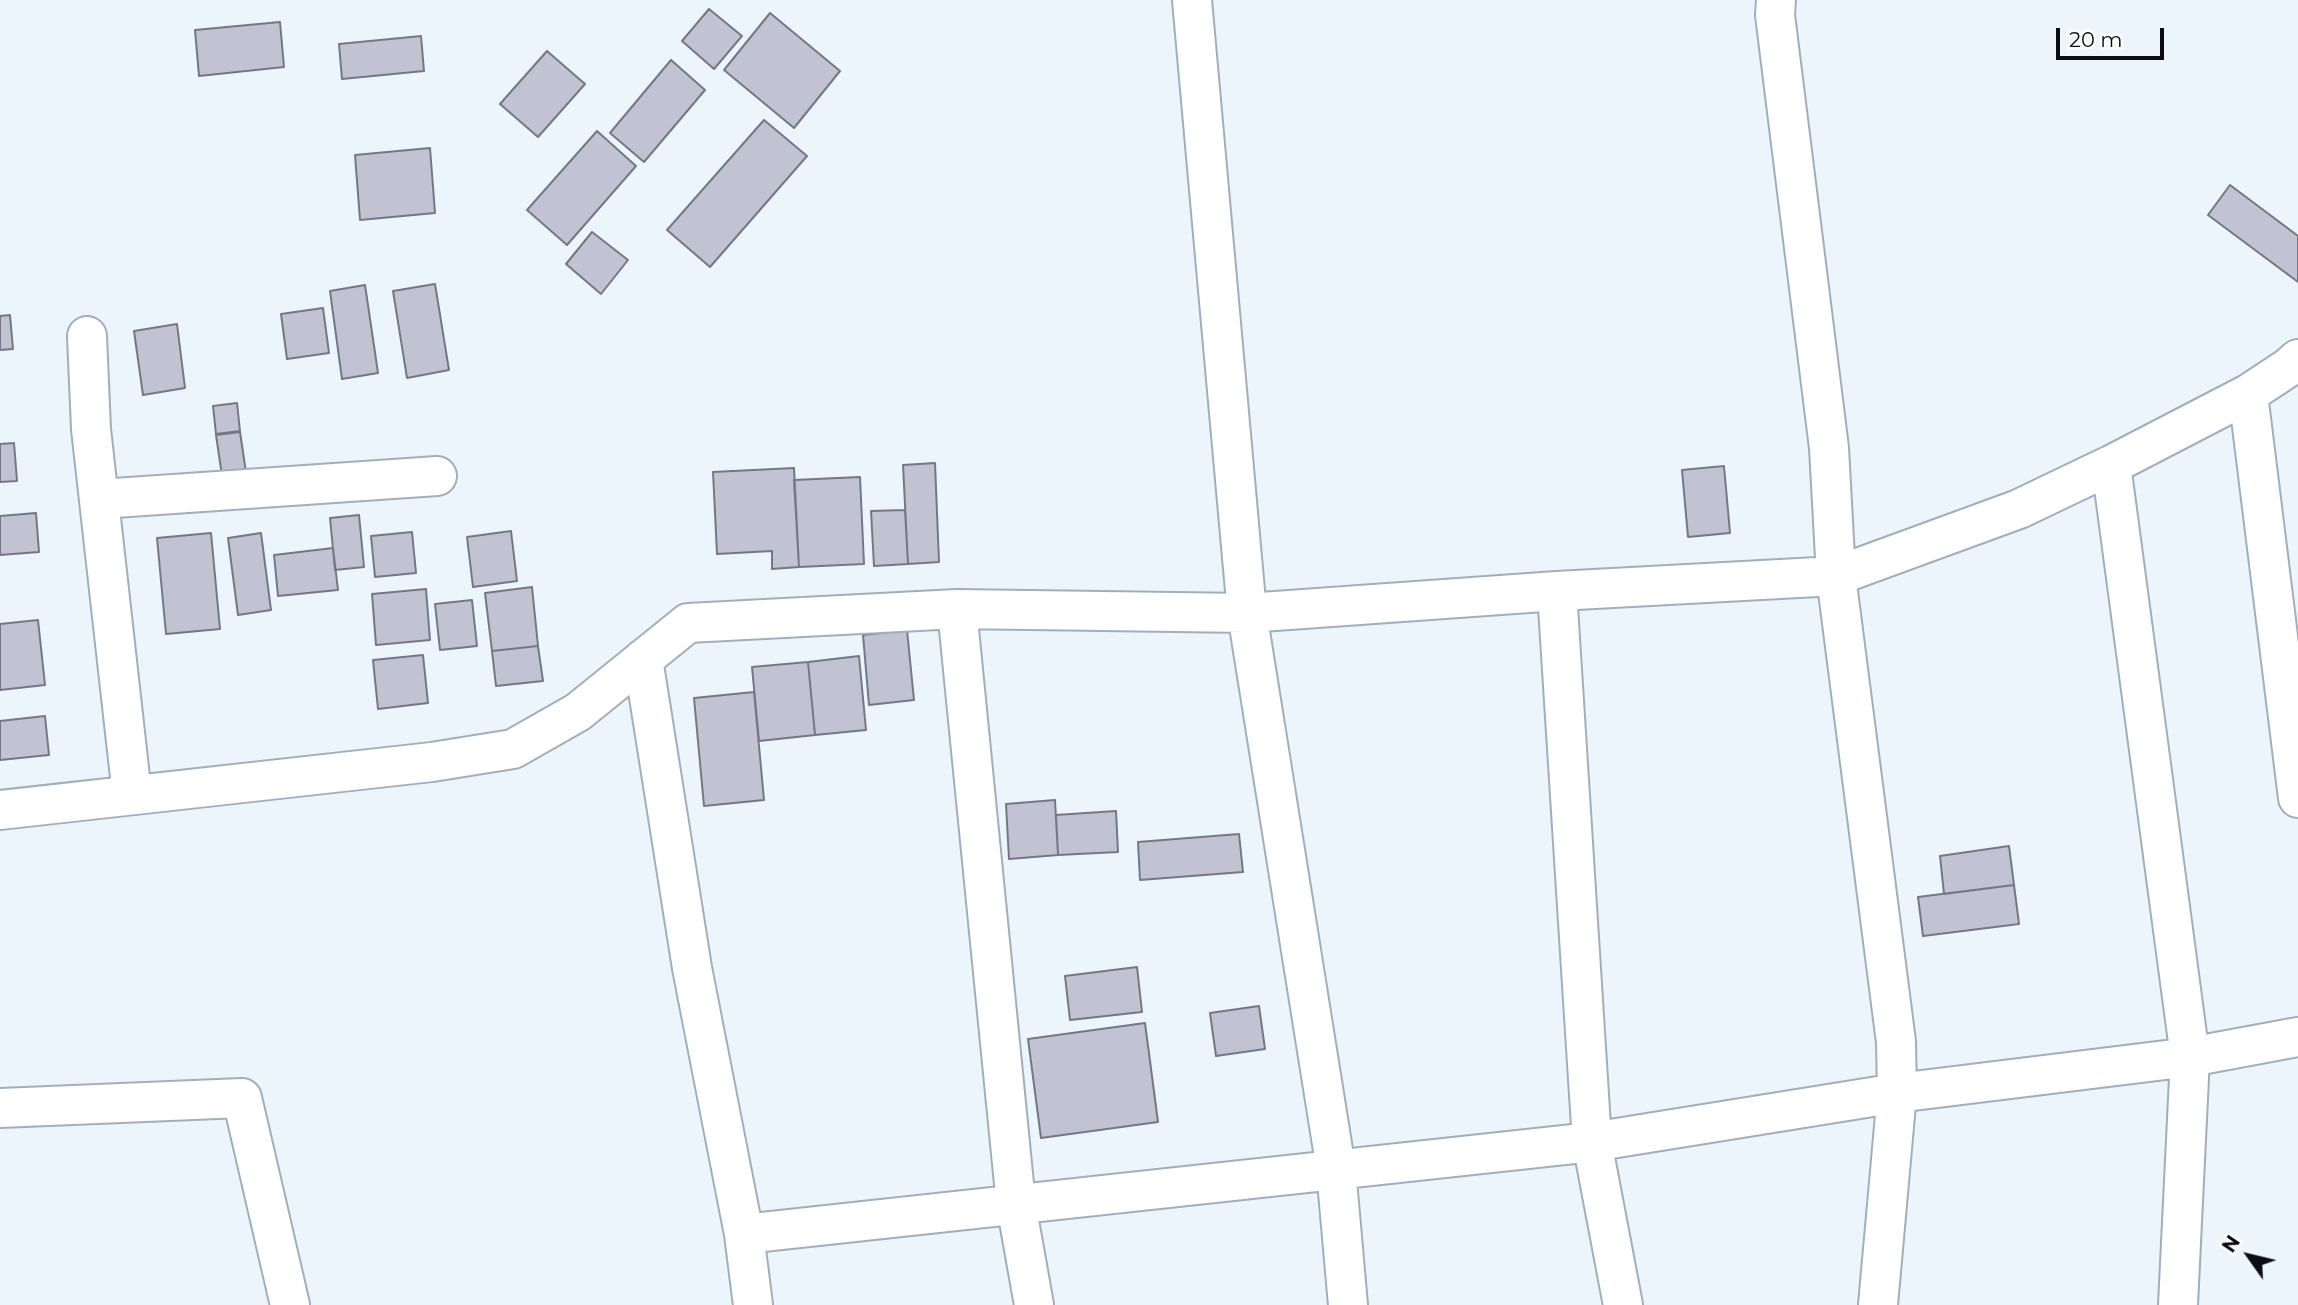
<!DOCTYPE html>
<style>
body{margin:0}
#map{position:relative;width:2298px;height:1305px;overflow:hidden;background:#ecf5fc;font-family:Montserrat,sans-serif}
canvas{display:block}
.north{position:absolute;left:2214px;top:1221px;width:70px;height:70px;-webkit-text-stroke:5px #fff;paint-order:stroke;rotate:304deg;font-size:19px;font-weight:700;line-height:28px;text-align:center;color:#090e12}
.north::after{content:'';display:block;margin:auto;width:24px;height:32px;background:#090e12;clip-path:polygon(50% 0,100% 100%,50% 72%,0 100%)}
.scale{position:absolute;left:2056px;top:28px;width:108px;height:32px;box-sizing:border-box;border:4px solid #090e12;border-top:0;padding-left:9px;font-size:21px;line-height:24px;white-space:nowrap;color:#090e12;-webkit-text-stroke:5px #fff;paint-order:stroke}
</style>
<div id="map">
<canvas width="2298" height="1305"></canvas>
<div class="north">N</div>
<div class="scale">20 m</div>
</div>
<script>
const context = document.querySelector('canvas').getContext('2d');
context.lineJoin = 'round';
function paint(path, color) { context.fillStyle = color; context.fill(path, 'evenodd'); }
const poly = rows => new Path2D(rows.map(r => 'M' + r).join(''));
function trace(path, color, width, dash) { context.strokeStyle = color; context.lineWidth = width; context.lineCap = dash ? 'butt' : 'round'; context.setLineDash(dash || []); context.stroke(path); }
const building = poly([
 [709,9,742,36,714,69,682,41,709,9],
 [770,13,840,71,794,128,724,70,770,13],
 [280,22,284,67,199,76,195,30,280,22],
 [421,36,424,71,342,79,339,44,421,36],
 [547,51,585,84,538,137,500,104,547,51],
 [671,60,705,90,644,162,610,133,671,60],
 [764,120,807,156,710,267,667,230,764,120],
 [597,131,636,166,567,245,527,210,597,131],
 [430,148,435,213,360,220,355,155,430,148],
 [2230,185,2298,236,2298,282,2208,215,2230,185],
 [592,232,628,260,601,294,566,264,592,232],
 [435,284,449,370,407,378,393,291,435,284],
 [365,285,378,373,342,379,330,291,365,285],
 [323,308,329,353,287,359,281,314,323,308],
 [10,315,13,349,0,350,0,316,10,315],
 [177,324,185,388,143,395,134,331,177,324],
 [237,403,240,431,216,434,213,406,237,403],
 [240,432,248,486,224,489,216,435,240,432],
 [14,443,17,481,0,482,0,444,14,443],
 [935,463,939,562,908,564,903,465,935,463],
 [1724,466,1730,533,1688,537,1682,470,1724,466],
 [794,468,799,567,772,569,772,551,717,554,713,472,794,468],
 [860,477,864,564,799,567,794,480,860,477],
 [905,510,908,564,874,566,871,511,905,510],
 [36,513,39,552,0,555,0,516,36,513],
 [359,515,364,567,335,570,330,518,359,515],
 [511,531,517,581,473,587,467,537,511,531],
 [412,532,416,573,375,577,371,536,412,532],
 [211,533,220,629,166,634,157,538,211,533],
 [261,533,271,610,238,615,228,538,261,533],
 [333,548,338,590,278,596,274,555,333,548],
 [532,587,538,646,492,651,485,593,532,587],
 [426,589,430,640,376,645,372,594,426,589],
 [472,600,477,646,440,650,435,604,472,600],
 [38,620,45,685,0,690,0,624,38,620],
 [907,630,914,700,869,705,863,635,907,630],
 [538,646,543,681,496,686,492,651,538,646],
 [423,655,428,703,378,709,373,660,423,655],
 [859,656,866,730,815,735,808,662,859,656],
 [808,662,815,735,759,741,752,667,808,662],
 [754,692,764,800,704,806,694,698,754,692],
 [45,716,49,755,0,760,0,721,45,716],
 [1055,800,1058,855,1009,859,1006,804,1055,800],
 [1116,811,1118,852,1058,855,1056,815,1116,811],
 [1239,834,1243,872,1140,880,1138,842,1239,834],
 [2009,846,2014,885,1944,894,1940,856,2009,846],
 [2014,885,2019,924,1923,936,1918,897,2014,885],
 [1137,967,1142,1012,1070,1020,1065,976,1137,967],
 [1259,1006,1265,1049,1216,1056,1210,1013,1259,1006],
 [1145,1023,1158,1122,1041,1138,1028,1039,1145,1023]
]);
paint(building, '#c1c3d3');
trace(building, '#757786', 2);
const minor = poly([
 [1192,0,1247,613,1336,1169,1348,1305],
 [1776,0,1775,15,1829,448,1836,576,1896,1042,1897,1093,1878,1305],
 [87,336,91,429,132,795],
 [2248,394,2298,798],
 [2111,465,2190,1057,2178,1305],
 [100,499,437,476],
 [1557,591,1592,1142,1623,1305],
 [957,609,1016,1204,1034,1305],
 [643,659,692,968,744,1234,753,1305],
 [0,810,432,762,513,749,578,712,688,623,957,609,1247,613,1557,591,1836,576,2019,509,2111,465,2248,394,2289,367,2298,359],
 [0,1108,242,1098,290,1305],
 [744,1234,1592,1142,1897,1093,2190,1057,2298,1037]
]);
trace(minor, '#a2afbb', 42);
trace(minor, '#fff', 38);
</script>
